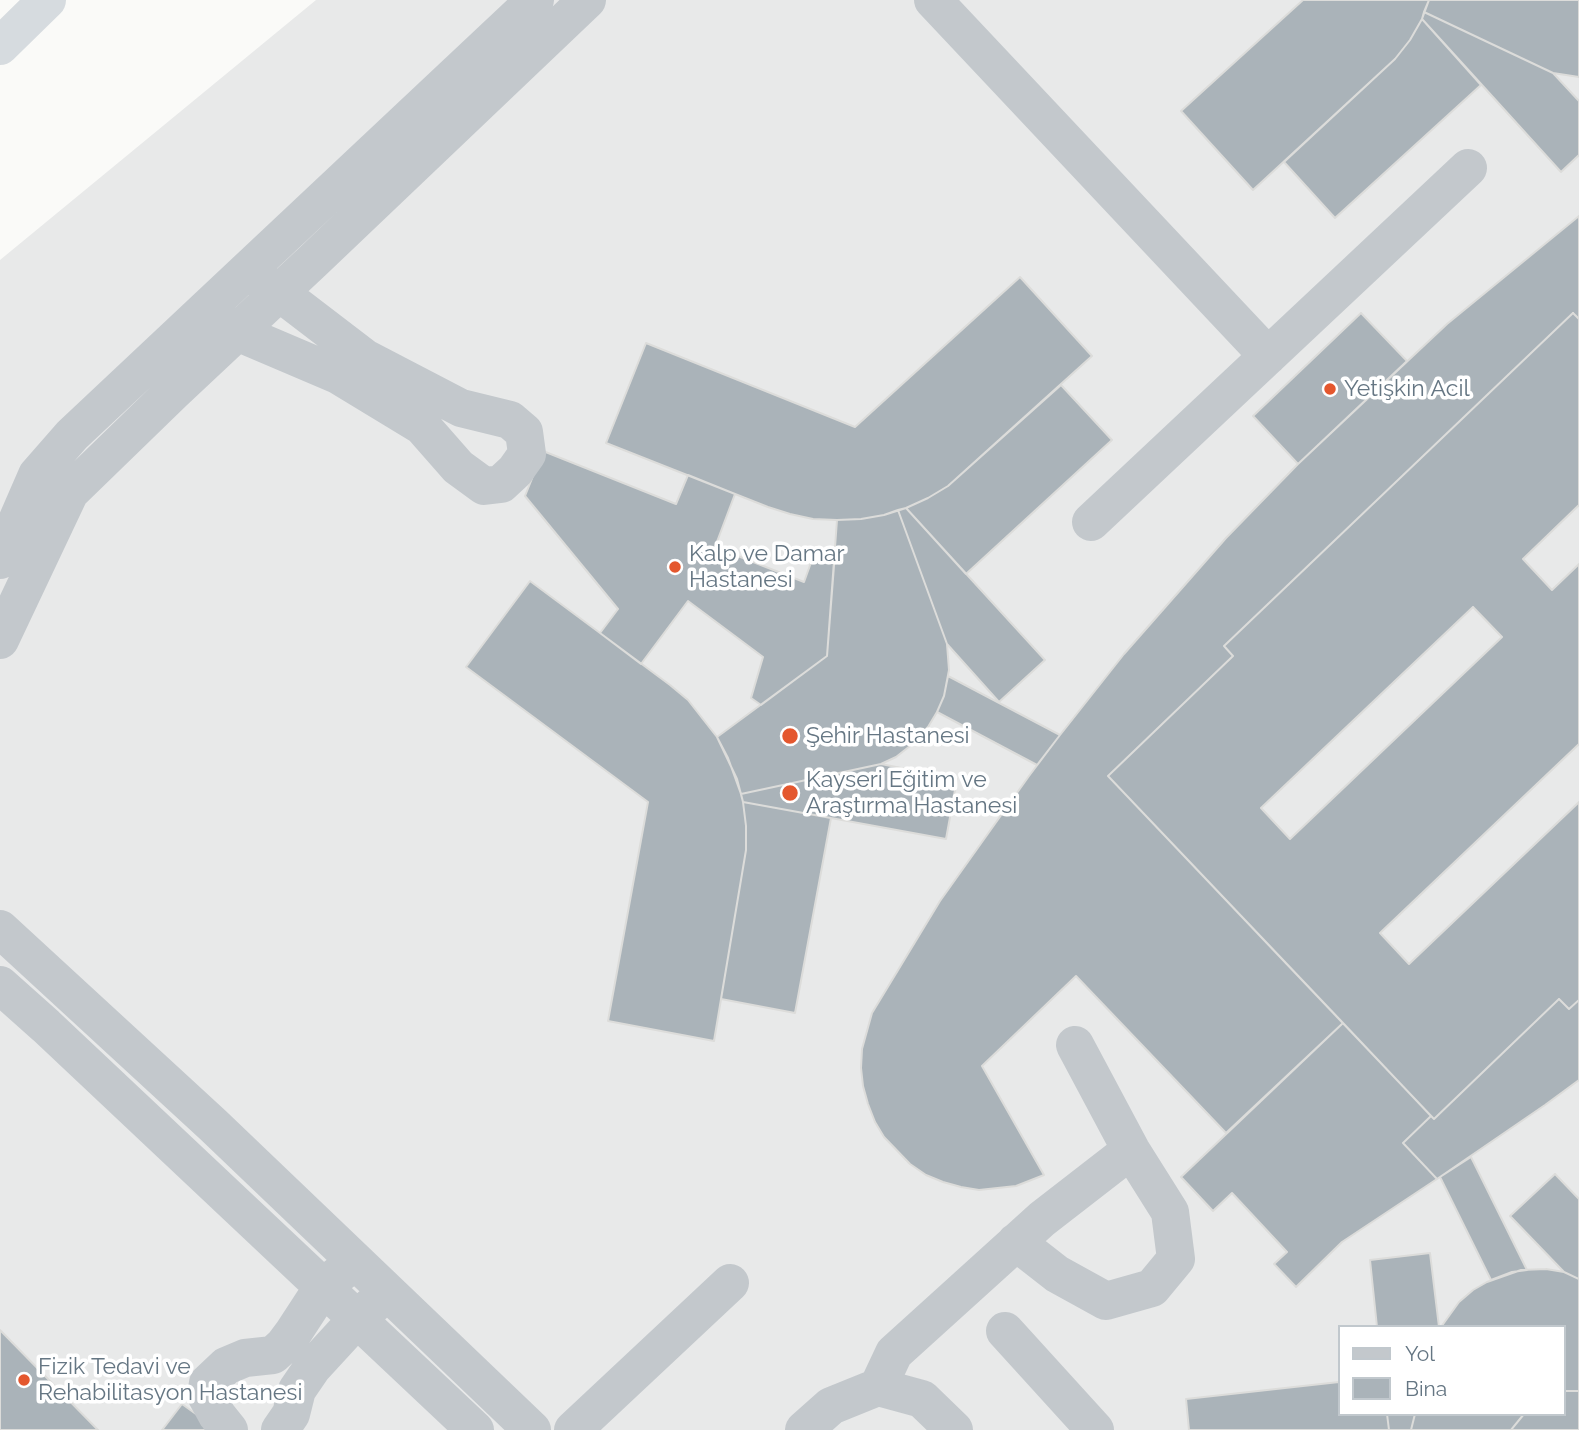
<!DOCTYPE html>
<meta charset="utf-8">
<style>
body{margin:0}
#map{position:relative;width:1579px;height:1430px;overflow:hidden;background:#fafaf8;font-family:Raleway,sans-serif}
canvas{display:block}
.legend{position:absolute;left:1338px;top:1325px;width:228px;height:91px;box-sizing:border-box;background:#fff;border:2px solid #c1c8cd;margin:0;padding:9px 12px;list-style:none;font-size:21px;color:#657683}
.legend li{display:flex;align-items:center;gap:14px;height:35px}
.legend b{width:35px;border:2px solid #c1c8cd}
</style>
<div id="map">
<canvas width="1579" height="1430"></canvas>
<ul class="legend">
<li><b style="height:9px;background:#c3c8cc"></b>Yol</li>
<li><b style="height:19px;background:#aab3b9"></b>Bina</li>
</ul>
</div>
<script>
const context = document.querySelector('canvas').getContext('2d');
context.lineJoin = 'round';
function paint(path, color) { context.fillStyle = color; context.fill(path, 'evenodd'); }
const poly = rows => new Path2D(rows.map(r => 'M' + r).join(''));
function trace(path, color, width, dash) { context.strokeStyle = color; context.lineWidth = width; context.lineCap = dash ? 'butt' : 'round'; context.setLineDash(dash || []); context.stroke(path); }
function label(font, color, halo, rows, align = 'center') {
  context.font = font + ' Raleway,sans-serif'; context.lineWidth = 7; context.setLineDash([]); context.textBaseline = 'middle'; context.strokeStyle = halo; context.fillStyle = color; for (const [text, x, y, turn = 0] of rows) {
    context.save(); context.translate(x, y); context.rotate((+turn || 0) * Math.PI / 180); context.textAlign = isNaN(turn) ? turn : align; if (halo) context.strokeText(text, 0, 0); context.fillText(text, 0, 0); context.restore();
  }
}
paint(poly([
 [316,0,1579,0,1579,1430,0,1430,0,260],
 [1339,1327,1563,1327,1563,1414,1339,1414]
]), '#e8e9e9');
const building = poly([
 [1303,0,1429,0,1422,19,1410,40,1395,59,1253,190,1181,111,1303,0],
 [1429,0,1579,0,1579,77,1553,73,1424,12,1429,0],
 [1424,12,1553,73,1579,101,1579,155,1561,172,1422,19,1424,12],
 [1422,19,1481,85,1335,218,1284,162,1395,59,1410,40,1422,19],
 [1579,216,1579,319,1573,313,1224,646,1233,656,1108,776,1343,1023,1226,1133,1076,976,982,1066,1044,1175,1016,1186,979,1190,961,1187,943,1182,926,1175,910,1164,884,1137,875,1122,868,1104,863,1086,861,1068,862,1049,872,1013,940,901,1029,776,1060,735,1124,654,1226,538,1298,464,1447,324,1579,216],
 [1020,277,1092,356,948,486,928,498,906,508,884,515,861,519,837,520,813,519,790,514,768,507,606,443,646,343,855,427,1020,277],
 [1361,313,1407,361,1298,464,1253,416,1361,313],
 [1573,313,1579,319,1579,505,1523,559,1552,590,1579,564,1579,744,1380,933,1409,964,1579,802,1579,1000,1569,1009,1559,999,1434,1119,1108,776,1233,656,1224,646,1573,313],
 [1473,607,1502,637,1290,839,1261,808,1473,607],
 [1061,385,1112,440,966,574,906,508,928,498,948,486,1061,385],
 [543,451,676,504,688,475,735,494,715,547,804,582,817,546,835,553,827,656,761,705,751,698,763,657,688,601,641,664,600,633,618,609,525,496,543,451],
 [906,508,1045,660,999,702,947,644,898,510,906,508],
 [898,510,947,644,949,670,944,696,937,712,928,727,910,746,896,757,881,764,741,794,728,758,717,737,827,656,837,520,861,519,884,515,898,510],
 [530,581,670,685,688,700,717,737,737,779,743,802,746,826,746,850,714,1041,608,1021,648,802,466,667,530,581],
 [948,676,1060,735,1037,765,937,712,944,696,948,676],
 [881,764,957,779,946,839,743,802,741,794,881,764],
 [743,802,831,818,795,1013,721,999,746,850,746,826,743,802],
 [1559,999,1569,1009,1579,1000,1579,1080,1545,1105,1437,1179,1403,1143,1431,1116,1434,1119,1559,999],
 [1343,1023,1431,1116,1403,1143,1437,1179,1342,1242,1296,1287,1274,1264,1287,1252,1232,1193,1213,1211,1181,1177,1343,1023],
 [1471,1157,1527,1270,1512,1272,1491,1280,1440,1177,1471,1157],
 [1555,1174,1579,1199,1579,1279,1564,1272,1510,1216,1555,1174],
 [1430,1253,1439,1327,1377,1327,1370,1260,1430,1253],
 [1546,1269,1564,1272,1579,1279,1579,1391,1563,1391,1563,1327,1441,1327,1459,1302,1473,1290,1487,1282,1521,1270,1546,1269],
 [0,1330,98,1430,0,1430,0,1330],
 [1339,1382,1339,1414,1387,1414,1389,1430,1189,1430,1186,1399,1339,1382],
 [1563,1391,1579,1391,1579,1430,1511,1430,1524,1414,1563,1414,1563,1391],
 [182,1404,207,1422,215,1430,162,1430,182,1404],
 [1387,1414,1415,1414,1411,1430,1389,1430,1387,1414],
 [1415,1414,1524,1414,1511,1430,1411,1430,1415,1414]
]);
paint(building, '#aab3b9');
trace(building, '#dcdcda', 2);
trace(poly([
 [933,0,1268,356],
 [219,319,237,332,338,375,422,426,458,467,484,486,501,484,515,471,527,454,524,432,510,420,461,408,365,358,280,293,259,279],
 [1091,522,1468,168],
 [0,560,37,475,72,435,535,0],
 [0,640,70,492,173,392,313,261,587,0],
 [0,929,213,1125,532,1430],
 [0,985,46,1026,475,1430],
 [1016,1242,1057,1274,1106,1301,1152,1288,1176,1259,1170,1212,1131,1150,1075,1045],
 [1005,1331,1095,1430],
 [878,1387,894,1353,1042,1219,1131,1150],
 [229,1430,217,1415,206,1395,208,1383,226,1366,245,1358,273,1355,284,1345,293,1333,323,1287,343,1271],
 [280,1430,291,1414,297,1390,312,1368,357,1319,376,1302],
 [573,1430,730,1283],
 [804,1430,831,1406,878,1387,922,1399,954,1430]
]), '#c3c8cc', 38);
trace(poly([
 [0,46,47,0]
]), '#d6dbdf', 38);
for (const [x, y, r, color] of [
 [1330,389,7,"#e4572e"],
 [675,567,7,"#e4572e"],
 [790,736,9,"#e4572e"],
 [790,793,9,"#e4572e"],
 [24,1380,7,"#e4572e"]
]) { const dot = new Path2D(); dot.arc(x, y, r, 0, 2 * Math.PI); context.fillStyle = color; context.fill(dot); trace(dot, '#fff', 2.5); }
label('23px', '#657683', '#fff', [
 ["Yetişkin Acil",1344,389],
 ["Kalp ve Damar",689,554],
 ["Hastanesi",689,580],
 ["Şehir Hastanesi",806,736],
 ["Kayseri Eğitim ve",806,780],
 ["Araştırma Hastanesi",806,806],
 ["Fizik Tedavi ve",38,1367],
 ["Rehabilitasyon Hastanesi",38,1393]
], 'left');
</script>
